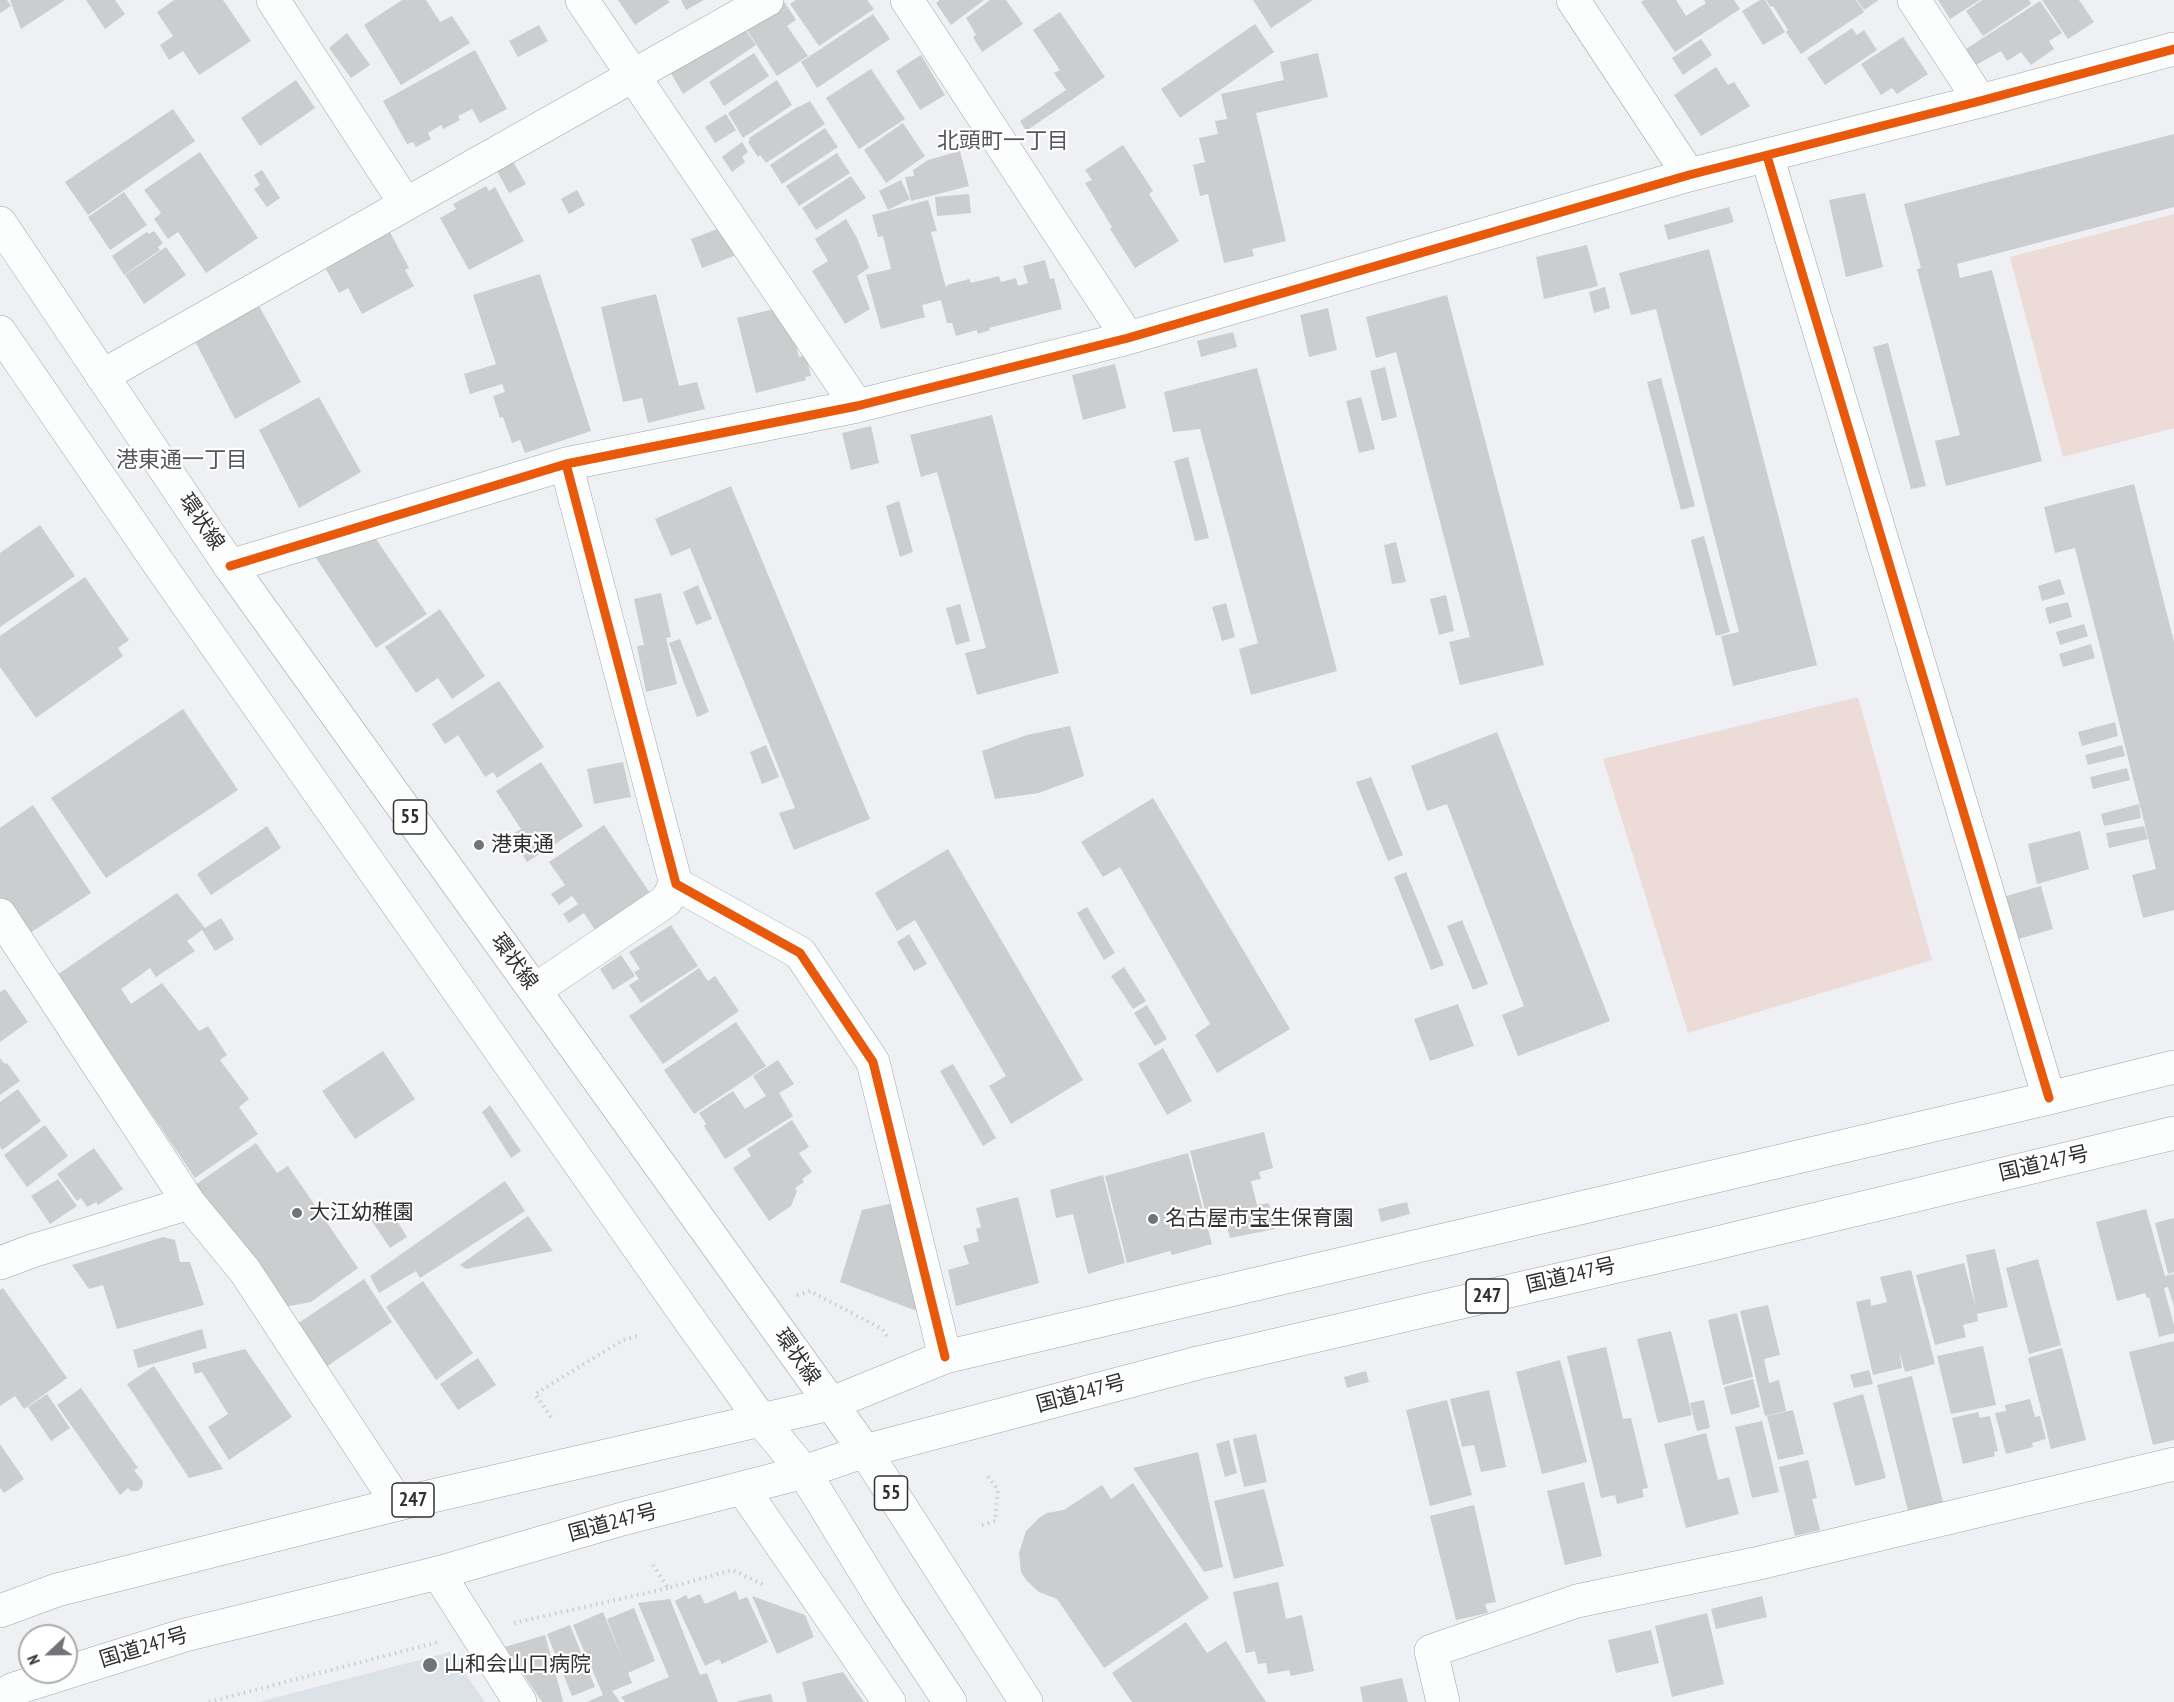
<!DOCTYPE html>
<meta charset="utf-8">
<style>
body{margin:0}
#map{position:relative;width:2174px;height:1702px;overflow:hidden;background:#eef0f3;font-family:"PT Sans Narrow",sans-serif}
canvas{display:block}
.north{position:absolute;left:18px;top:1624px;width:60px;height:60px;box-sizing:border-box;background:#fff;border:2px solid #acacad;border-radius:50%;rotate:248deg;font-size:16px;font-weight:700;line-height:24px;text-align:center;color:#2f3032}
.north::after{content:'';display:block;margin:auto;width:21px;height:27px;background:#727376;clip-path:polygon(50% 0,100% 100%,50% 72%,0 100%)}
</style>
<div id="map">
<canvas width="2174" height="1702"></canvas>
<div class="north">N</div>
</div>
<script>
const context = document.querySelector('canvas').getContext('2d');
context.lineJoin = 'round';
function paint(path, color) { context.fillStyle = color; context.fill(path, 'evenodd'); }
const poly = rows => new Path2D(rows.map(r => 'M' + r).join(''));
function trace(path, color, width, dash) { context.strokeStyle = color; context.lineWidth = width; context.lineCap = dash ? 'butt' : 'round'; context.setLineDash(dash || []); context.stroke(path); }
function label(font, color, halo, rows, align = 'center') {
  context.font = font + ' "PT Sans Narrow","Noto Sans JP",sans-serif'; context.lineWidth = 4.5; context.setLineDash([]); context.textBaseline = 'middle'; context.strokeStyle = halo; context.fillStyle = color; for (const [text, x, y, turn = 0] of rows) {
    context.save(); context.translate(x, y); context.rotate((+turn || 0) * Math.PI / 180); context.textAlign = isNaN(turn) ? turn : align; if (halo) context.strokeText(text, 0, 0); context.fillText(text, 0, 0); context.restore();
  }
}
paint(poly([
 [450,1652,485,1702,259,1702,350,1678]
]), '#dde1e8');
paint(poly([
 [2174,214,2174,428,2063,457,2010,257],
 [1858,697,1932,960,1688,1033,1603,759]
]), '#eddbd8');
paint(poly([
 [0,0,7,0,11,6,0,13],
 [10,0,65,0,21,29],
 [86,0,115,0,125,14,105,29],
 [174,0,223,0,251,41,199,75,183,51,169,60,160,45,173,36,157,12],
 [402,0,426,0,440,22,452,16,470,43,401,85,364,25],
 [618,0,668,0,670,2,635,25],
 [681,0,704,0,686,10],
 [783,0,796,20,787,26,808,56,777,76,743,24],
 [796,0,867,0,874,9,819,46,790,4],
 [939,0,984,0,951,25,936,3],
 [990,0,1006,0,1023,24,982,52,973,37,976,35,966,18],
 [1253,0,1313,0,1271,28],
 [1644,0,1676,0,1686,16,1706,3,1704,0,1734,0,1740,9,1675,52,1641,2],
 [1760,0,1765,0,1785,32,1763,45,1742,11],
 [1766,0,1856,0,1864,12,1801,54,1786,32,1788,30,1773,6,1771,7],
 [1857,0,1879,0,1864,10],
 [1938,0,1980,0,1950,19],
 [1982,0,2029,0,2031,4,1983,36,1966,11],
 [2042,0,2079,0,2094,22,2068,39],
 [2040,1,2062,33,2049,41,2054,49,2031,65,2021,52,2007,61,2001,51,1976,65,1966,49],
 [1060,12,1105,77,1026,131,1020,121,1066,90,1054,73,1060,70,1033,30],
 [873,14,890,39,817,88,801,62],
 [740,22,756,45,683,94,668,68],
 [1255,24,1274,52,1180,118,1161,89],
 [539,25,548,41,518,57,509,41],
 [1852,28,1857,35,1864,30,1877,50,1825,85,1807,58],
 [347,33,370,65,351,78,329,48],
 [1903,37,1928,74,1897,94,1892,88,1881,95,1861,64],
 [1701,39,1712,55,1683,75,1672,58],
 [475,50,507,109,480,123,472,109,458,116,460,120,443,129,441,125,428,133,431,139,416,147,413,142,407,144,383,101],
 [754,53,769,76,724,106,709,82],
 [1318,53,1328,97,1256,113,1286,241,1252,249,1254,256,1224,263,1208,194,1200,196,1193,165,1205,162,1199,138,1218,134,1215,121,1227,119,1221,94,1284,80,1280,62],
 [921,55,945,95,920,110,896,71],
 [1716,67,1728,85,1734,82,1750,106,1701,136,1674,95],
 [871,69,905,119,859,149,826,98],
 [296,80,315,108,260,146,241,118],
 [777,80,792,105,743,138,728,113],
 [810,101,825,124,766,163,760,155,758,157,748,142,750,140,749,138,799,106,799,107],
 [173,109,195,141,88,215,65,182],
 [726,114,736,130,715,143,705,127],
 [903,123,925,156,886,183,864,150],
 [825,128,838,147,782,184,770,165],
 [2174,134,2174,207,1957,264,1960,278,1992,270,2042,461,1946,486,1935,441,1960,435,1917,269,1921,268,1904,204],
 [742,142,748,152,742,157,745,162,732,172,722,157],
 [1123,145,1153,191,1149,194,1179,241,1135,268,1110,229,1112,227,1085,183,1092,180,1085,170],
 [960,151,969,186,911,201,905,177,914,176,913,170,928,160],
 [200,152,258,238,206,273,178,232,168,239,154,219,161,213,144,190],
 [508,153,526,184,509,193,492,162],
 [837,153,850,173,799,206,786,186],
 [262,170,280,198,267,207,254,189,260,185,254,175],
 [851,176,866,198,816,230,802,208],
 [901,180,910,199,888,210,879,191],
 [486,186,489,191,495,187,524,241,469,270,440,218,456,209,453,204],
 [577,190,585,205,569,214,561,199],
 [124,192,147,225,110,250,88,217],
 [1865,193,1883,267,1846,277,1829,200],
 [969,194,971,213,937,216,935,197],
 [928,200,937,231,931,232,946,288,947,285,969,279,971,283,999,276,1001,282,1016,278,1018,286,1028,283,1023,266,1045,260,1050,279,1054,278,1062,309,989,328,990,330,978,334,977,330,956,336,952,323,947,323,941,300,922,305,925,317,881,329,866,275,891,269,883,236,878,237,872,215],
 [1729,207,1734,222,1668,240,1664,225],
 [846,219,857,238,869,268,857,276,870,309,845,324,812,271,828,261,815,239],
 [386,225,409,268,405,270,414,286,362,314,348,288,339,293,319,256],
 [723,227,734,256,702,268,691,239],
 [154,231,163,243,158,247,160,250,124,275,112,256,147,232,149,234],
 [1587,245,1598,286,1544,299,1536,257],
 [166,247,186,275,144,304,125,275],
 [1709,249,1817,665,1733,686,1721,636,1739,632,1656,309,1631,315,1619,273],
 [540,274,591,431,525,453,520,440,512,443,503,417,500,418,493,396,505,392,502,384,470,394,464,374,496,364,473,295],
 [1605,287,1610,308,1594,313,1589,292],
 [656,294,679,386,697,382,705,409,648,423,642,398,623,402,601,307],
 [1447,295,1544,665,1460,685,1449,642,1470,637,1396,352,1376,358,1366,317],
 [254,297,301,382,235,419,191,333],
 [782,307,788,314,799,357,806,355,811,376,805,377,806,380,756,393,737,318],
 [1328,308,1337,350,1309,357,1300,315],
 [1233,332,1237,347,1201,357,1197,341],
 [1888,343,1926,486,1911,489,1873,347],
 [1115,364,1126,408,1083,420,1072,375],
 [1385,367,1397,417,1382,421,1370,371],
 [1257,368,1337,671,1251,695,1239,649,1258,643,1200,429,1173,432,1164,392],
 [1661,378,1695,506,1681,510,1647,382],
 [319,397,361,472,299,508,259,430],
 [1361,397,1375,449,1359,453,1346,401],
 [992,415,1059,673,977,695,965,653,986,648,937,472,921,477,910,435],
 [871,426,879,463,851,470,842,433],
 [1188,457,1209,538,1195,541,1174,461],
 [2134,484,2174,642,2174,910,2143,918,2132,875,2156,869,2075,548,2055,553,2044,507],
 [731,486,870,819,794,850,779,813,795,808,690,548,671,556,655,519],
 [899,501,913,552,900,557,886,506],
 [40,525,75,576,0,627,0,553],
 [374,536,427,614,376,648,316,558,325,552],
 [1704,536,1730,632,1716,636,1691,540],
 [1396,542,1406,582,1392,584,1384,545],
 [85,577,129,640,118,648,123,656,36,718,0,667,0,636],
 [2060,579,2065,594,2042,601,2038,586],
 [698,585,712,619,696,625,683,592],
 [661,593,671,637,666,638,677,684,646,692,637,646,644,645,634,599],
 [1446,595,1454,631,1439,635,1430,599],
 [2068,602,2072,617,2049,624,2045,608],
 [1226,603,1235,637,1222,641,1212,607],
 [960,604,970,641,956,645,946,608],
 [440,609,485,676,452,699,438,678,416,693,385,647],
 [2084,624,2088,636,2060,645,2056,632],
 [680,639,709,712,697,717,669,643],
 [2091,644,2095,658,2063,667,2059,654],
 [499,681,544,747,497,778,493,772,485,777,458,735,445,744,432,724],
 [183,709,238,790,106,878,51,798],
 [2115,722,2118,736,2082,746,2078,732],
 [1070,726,1084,776,1039,793,995,799,982,751,1027,735],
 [1497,732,1610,1021,1518,1056,1502,1015,1524,1006,1447,804,1427,811,1411,766],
 [766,745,779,777,762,784,750,752],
 [2122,745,2125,756,2088,765,2085,755],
 [541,762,583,826,527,862,510,836,521,829,496,791],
 [623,762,631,797,594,804,587,769],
 [2127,768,2130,780,2093,789,2090,777],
 [1371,777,1403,855,1388,861,1356,782],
 [1153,798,1290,1029,1217,1073,1195,1035,1210,1024,1120,867,1103,877,1081,842],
 [2139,804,2141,818,2104,826,2101,814],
 [33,805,91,893,24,937,0,901,0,828],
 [604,825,650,893,597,933,584,913,569,923,563,914,578,904,572,896,559,905,551,894,565,885,549,862],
 [267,826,281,848,211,895,197,874],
 [2144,826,2148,839,2109,848,2106,833],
 [2080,831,2089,869,2037,884,2028,844],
 [948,849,1083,1080,1011,1124,989,1086,1006,1076,915,920,897,931,875,893],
 [1406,872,1444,965,1431,970,1394,877],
 [2041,886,2053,929,2015,940,2003,897],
 [177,893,205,928,221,918,234,939,215,951,202,930,187,941,195,951,156,977,150,968,121,989,131,1004,162,983,199,1031,208,1026,227,1055,220,1060,249,1099,239,1107,258,1134,195,1178,57,975],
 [1087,907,1115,953,1104,960,1077,913],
 [1462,920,1488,984,1473,990,1447,926],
 [671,925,698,966,641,1003,629,985,639,979,634,972,640,969,629,952],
 [909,934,927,964,914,971,897,942],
 [621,955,635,976,613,990,600,969],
 [1124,967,1146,1001,1133,1009,1111,976],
 [699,968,708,981,715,976,739,1011,663,1064,629,1016],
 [5,989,28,1022,0,1042,0,992],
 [1458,1004,1474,1046,1430,1061,1414,1019],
 [1147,1005,1167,1039,1155,1046,1134,1013],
 [736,1022,766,1066,694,1114,664,1070],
 [1163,1048,1192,1101,1167,1115,1138,1064],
 [383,1051,415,1099,355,1139,322,1091],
 [0,1058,5,1064,7,1063,20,1081,0,1095],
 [778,1060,794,1084,779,1093,793,1116,725,1159,704,1126,706,1124,699,1113,733,1091,745,1109,766,1096,753,1076],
 [953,1064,996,1138,983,1146,940,1071],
 [18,1089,41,1121,2,1150,0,1147,0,1102],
 [490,1105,521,1151,511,1158,482,1112],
 [792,1120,809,1147,799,1153,812,1172,802,1179,804,1182,795,1188,797,1191,791,1206,769,1221,733,1168,751,1156,747,1149],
 [45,1125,68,1156,27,1187,4,1155],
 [1264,1132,1273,1168,1259,1172,1261,1179,1251,1181,1257,1205,1269,1203,1275,1229,1230,1238,1224,1215,1207,1218,1190,1151],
 [256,1143,277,1173,288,1166,358,1268,311,1302,279,1308,195,1185],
 [94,1148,123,1189,98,1205,96,1202,87,1207,81,1198,77,1201,57,1174],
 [1188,1153,1212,1244,1172,1255,1170,1251,1127,1263,1105,1176],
 [1103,1175,1125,1263,1088,1274,1073,1214,1056,1218,1050,1190],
 [58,1179,77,1206,50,1224,31,1196],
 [505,1181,525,1211,420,1278,416,1271,379,1293,370,1276],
 [1018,1197,1039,1283,956,1306,948,1270,969,1264,963,1246,979,1241,976,1229,981,1227,976,1208],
 [1407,1202,1410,1214,1381,1222,1378,1209],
 [894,1203,917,1311,840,1282,862,1210],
 [389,1208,407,1237,390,1248,371,1220],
 [2146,1209,2165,1276,2174,1274,2174,1307,2168,1287,2164,1288,2174,1325,2174,1333,2159,1337,2149,1297,2147,1298,2145,1293,2117,1301,2096,1222],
 [528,1216,553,1251,466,1269,460,1265],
 [2174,1218,2174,1272,2168,1274,2155,1223],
 [163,1237,175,1240,180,1262,190,1262,204,1305,117,1329,103,1285,89,1289,72,1265],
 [1995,1249,2008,1307,1977,1314,1978,1321,1963,1325,1966,1337,1935,1345,1916,1275,1964,1263,1976,1308,1966,1255],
 [2038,1259,2061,1345,2029,1354,2006,1268],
 [1911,1270,1935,1364,1905,1372,1899,1351,1902,1368,1873,1375,1856,1302,1870,1299,1871,1306,1887,1302,1880,1277],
 [364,1279,392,1322,323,1369,294,1326],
 [423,1281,473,1353,436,1380,386,1307],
 [3,1288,67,1378,24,1409,15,1396,0,1406,0,1290],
 [1768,1305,1780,1355,1764,1359,1769,1383,1779,1380,1786,1411,1765,1416,1740,1311],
 [1737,1313,1753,1377,1723,1385,1708,1320],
 [202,1329,207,1348,138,1368,133,1350],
 [1671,1331,1692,1415,1658,1423,1637,1339],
 [2174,1341,2174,1440,2153,1445,2129,1352],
 [1983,1346,1996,1405,1951,1414,1937,1356],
 [1606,1347,1623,1419,1631,1418,1648,1488,1642,1489,1644,1497,1617,1504,1615,1495,1601,1498,1567,1356],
 [2062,1348,2086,1440,2051,1449,2028,1358],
 [245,1349,292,1417,229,1460,208,1427,228,1414,202,1372,195,1374,192,1363],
 [478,1358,496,1385,458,1410,440,1384],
 [1560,1360,1587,1462,1542,1474,1516,1372],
 [154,1366,223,1469,189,1478,127,1384],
 [1869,1370,1873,1384,1854,1388,1850,1375],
 [1366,1371,1369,1382,1347,1388,1344,1377],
 [1912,1376,1943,1502,1908,1511,1877,1385],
 [1753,1379,1760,1407,1731,1415,1724,1387],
 [81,1388,138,1468,134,1470,143,1482,142,1487,138,1491,131,1491,128,1488,120,1495,57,1405],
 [1489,1390,1506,1467,1481,1472,1474,1445,1462,1447,1450,1399],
 [47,1394,70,1428,51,1441,28,1407],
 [1863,1394,1886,1478,1855,1486,1833,1403],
 [2030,1399,2035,1417,2040,1416,2046,1439,2032,1443,2033,1447,2006,1454,1995,1413,2006,1411,2005,1405],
 [1447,1400,1472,1495,1430,1506,1406,1410],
 [1704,1400,1710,1428,1697,1431,1690,1403],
 [1793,1410,1804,1454,1778,1460,1767,1416],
 [1978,1412,1980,1418,1990,1416,1998,1451,1994,1452,1995,1456,1963,1464,1952,1418],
 [1762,1421,1779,1492,1752,1498,1735,1427],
 [1706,1433,1718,1480,1729,1477,1739,1514,1686,1528,1664,1444],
 [1256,1434,1267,1482,1244,1487,1233,1439],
 [1229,1440,1237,1473,1225,1477,1216,1444],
 [0,1444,24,1479,4,1493,0,1488],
 [1198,1452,1223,1567,1204,1572,1133,1468],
 [1808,1460,1817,1498,1812,1499,1820,1530,1795,1536,1779,1467],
 [1584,1482,1602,1556,1565,1565,1547,1491],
 [1133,1483,1209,1598,1104,1668,1057,1599,1039,1592,1027,1581,1021,1572,1019,1553,1026,1531,1039,1518,1047,1513,1064,1510,1102,1485,1111,1499],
 [1264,1489,1284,1566,1234,1579,1214,1501],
 [1474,1505,1496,1602,1485,1604,1488,1613,1456,1620,1430,1516],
 [1278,1582,1286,1619,1302,1615,1314,1671,1291,1676,1289,1670,1268,1674,1266,1663,1258,1664,1255,1651,1246,1653,1233,1592],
 [736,1591,739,1600,747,1597,768,1642,722,1664,719,1659,705,1666,675,1601,686,1595,688,1599,700,1594,705,1604],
 [752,1596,805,1615,814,1637,777,1654],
 [1762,1596,1767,1617,1716,1629,1711,1609],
 [670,1599,700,1675,707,1673,718,1702,625,1702,621,1697,669,1677,638,1603],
 [634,1608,655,1661,628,1673,632,1683,612,1691,620,1702,587,1702,603,1695,573,1625,603,1612,623,1661,607,1619],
 [1707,1613,1724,1684,1672,1697,1655,1626],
 [1186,1622,1207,1653,1226,1641,1266,1702,1132,1702,1112,1673],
 [570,1625,595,1687,572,1696,547,1634],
 [1651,1630,1659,1663,1616,1673,1608,1640],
 [545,1635,563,1701,561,1702,542,1702,505,1647],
 [843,1672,864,1702,807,1702,802,1682],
 [1402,1678,1408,1702,1363,1702,1360,1687],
 [771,1694,773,1702,738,1702,738,1701]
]), '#cbcdcf');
const street = poly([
 [273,0,405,203],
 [582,0,857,406],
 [907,0,1128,338],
 [1573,0,1689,175],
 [1914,0,1980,101],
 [102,376,767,0],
 [566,464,676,884,800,953,873,1062,945,1357],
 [230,566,566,464,857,406,1128,338,1689,175,1980,101,2174,49],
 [0,915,189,1203,245,1271,398,1504],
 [535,990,666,901,676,884],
 [0,1263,32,1251,189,1203],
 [743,1489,889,1702],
 [438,1573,520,1702],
 [1443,1702,1431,1651,1577,1601,1755,1564,2174,1464]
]);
const secondary = poly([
 [1767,156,2049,1098]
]);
const primary = poly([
 [0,223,230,566,865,1451,1026,1702],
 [0,332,166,574,691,1322,762,1421,804,1472,887,1607,950,1702]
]);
const highway = poly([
 [0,1611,57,1590,398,1504,830,1404,945,1357,2049,1098,2174,1067],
 [0,1696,14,1689,185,1635,438,1573,622,1519,804,1472,865,1451,1198,1363,1700,1247,2174,1133]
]);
trace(street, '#a3a4a7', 34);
trace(secondary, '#a3a4a7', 34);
trace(primary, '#a3a4a7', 34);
trace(highway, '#a3a4a7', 34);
trace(poly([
 [797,1295,810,1291,882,1329,889,1339],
 [551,1417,535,1394,623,1340,641,1335],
 [982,1525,995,1521,998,1490,987,1475],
 [653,1565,668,1588,732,1570,764,1585],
 [514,1623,668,1588],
 [209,1702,438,1642]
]), '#cdcdce', 4, [1.5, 4.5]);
trace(street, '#fcfdfd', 33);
trace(secondary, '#fcfdfd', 33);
trace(primary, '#fcfdfd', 33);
trace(highway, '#fcfdfd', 33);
trace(poly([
 [1767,156,2049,1098],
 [566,464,676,884,800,953,873,1062,945,1357],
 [230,566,566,464,857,406,1128,338,1689,175,1980,101,2174,49]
]), '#e8590c', 9);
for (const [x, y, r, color] of [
 [479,845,6,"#727376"],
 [297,1213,6,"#727376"],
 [1153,1219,6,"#727376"],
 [430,1665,8,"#727376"]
]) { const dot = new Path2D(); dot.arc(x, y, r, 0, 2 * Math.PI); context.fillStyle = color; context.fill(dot); trace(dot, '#fff', 2); }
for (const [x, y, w] of [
 [410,817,33],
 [1487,1296,42],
 [891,1493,33],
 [413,1500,42]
]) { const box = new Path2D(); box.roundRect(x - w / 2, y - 17, w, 34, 4.5); context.fillStyle = '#fff'; context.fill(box); trace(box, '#2f3032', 1.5); }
label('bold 20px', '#2f3032', null, [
 ["55",410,817],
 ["247",1487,1296],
 ["55",891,1493],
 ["247",413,1500]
]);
label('21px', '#2f3032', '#fff', [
 ["環状線",201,522,56],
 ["環状線",514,962,54],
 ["国道247号",2044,1164,-13],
 ["国道247号",1571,1276,-13],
 ["環状線",797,1357,55],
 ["国道247号",1081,1394,-15],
 ["国道247号",613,1523,-15],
 ["国道247号",144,1648,-17]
]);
label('21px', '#2f3032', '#fff', [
 ["港東通",491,845],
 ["大江幼稚園",309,1213],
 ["名古屋市宝生保育園",1165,1219],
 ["山和会山口病院",444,1665]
], 'left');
label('22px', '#55575c', '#fff', [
 ["北頭町一丁目",1003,142],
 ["港東通一丁目",182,461]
]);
</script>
